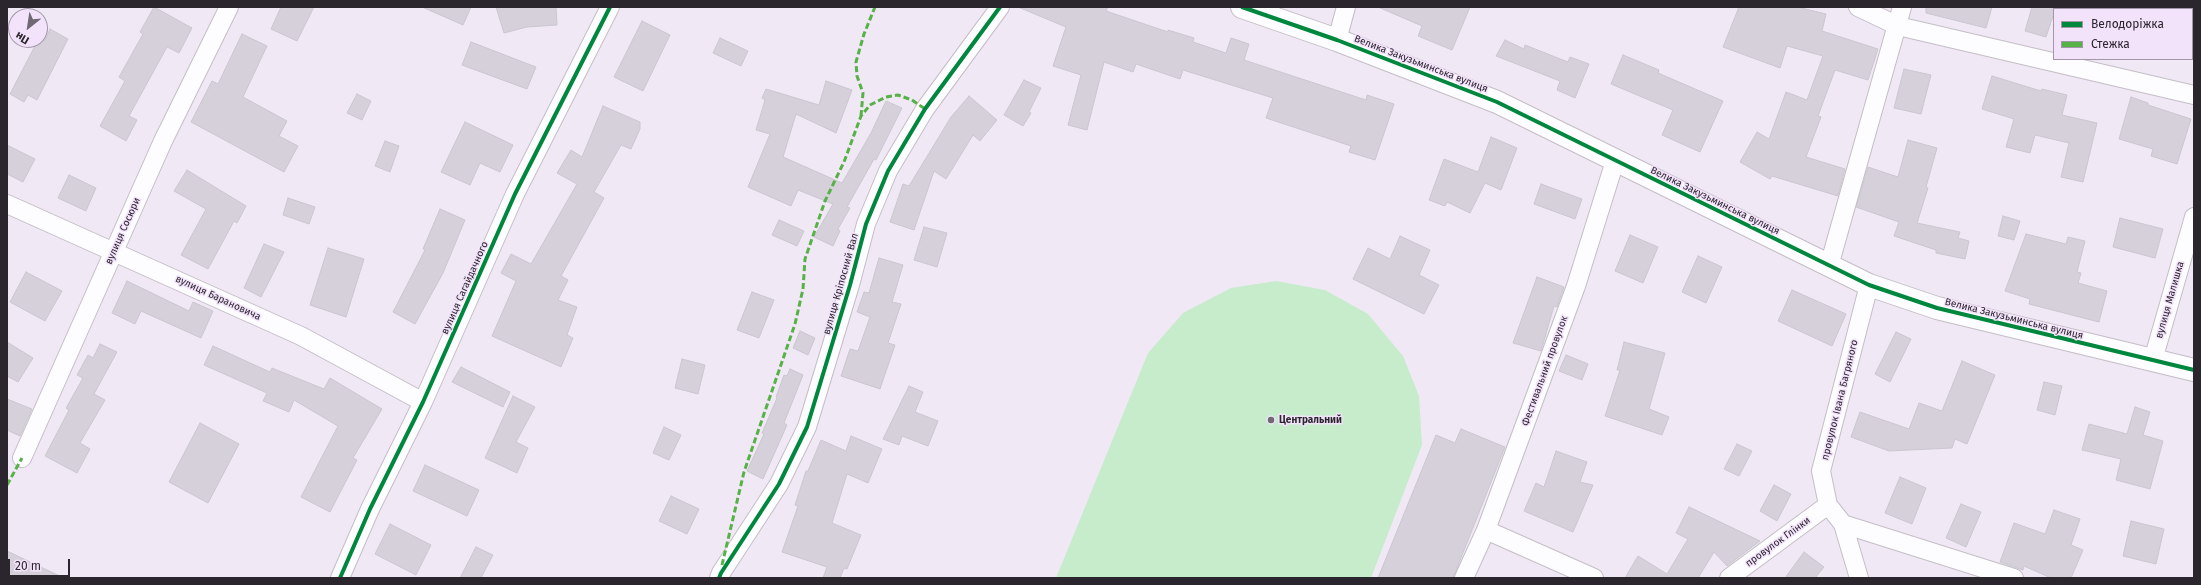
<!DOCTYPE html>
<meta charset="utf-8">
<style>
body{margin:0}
#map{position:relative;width:2201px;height:585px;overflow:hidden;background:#f1e8f5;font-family:"Fira Sans",sans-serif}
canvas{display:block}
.frame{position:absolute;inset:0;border:8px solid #2b252e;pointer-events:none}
.legend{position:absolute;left:2053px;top:8px;width:140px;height:52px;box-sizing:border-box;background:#f2e3fa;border:1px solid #a297a8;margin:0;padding:5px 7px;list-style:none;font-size:12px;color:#2b252e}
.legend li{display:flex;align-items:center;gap:8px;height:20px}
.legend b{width:20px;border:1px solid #a297a8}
.north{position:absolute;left:8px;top:8px;width:40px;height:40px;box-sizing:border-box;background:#f2e3fa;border:1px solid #a297a8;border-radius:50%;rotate:210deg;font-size:11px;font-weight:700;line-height:16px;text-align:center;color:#2b252e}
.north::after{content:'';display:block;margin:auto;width:14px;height:18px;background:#706974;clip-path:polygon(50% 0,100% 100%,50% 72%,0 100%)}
.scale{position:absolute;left:8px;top:559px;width:62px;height:18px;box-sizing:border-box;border:2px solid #2b252e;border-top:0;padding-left:5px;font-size:12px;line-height:14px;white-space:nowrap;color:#2b252e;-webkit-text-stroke:3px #f2e3fa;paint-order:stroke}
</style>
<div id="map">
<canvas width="2201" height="585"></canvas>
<div class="frame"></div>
<ul class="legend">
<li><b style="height:5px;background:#00873e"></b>Велодоріжка</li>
<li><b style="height:5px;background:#56b246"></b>Стежка</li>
</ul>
<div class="north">Пн</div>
<div class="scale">20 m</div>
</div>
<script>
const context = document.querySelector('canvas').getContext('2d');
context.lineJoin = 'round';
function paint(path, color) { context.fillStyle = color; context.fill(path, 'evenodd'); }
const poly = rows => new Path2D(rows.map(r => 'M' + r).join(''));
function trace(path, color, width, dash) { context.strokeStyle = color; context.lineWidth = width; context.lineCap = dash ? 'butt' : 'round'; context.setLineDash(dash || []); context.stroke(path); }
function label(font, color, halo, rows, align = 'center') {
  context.font = font + ' "Fira Sans",sans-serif'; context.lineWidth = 3; context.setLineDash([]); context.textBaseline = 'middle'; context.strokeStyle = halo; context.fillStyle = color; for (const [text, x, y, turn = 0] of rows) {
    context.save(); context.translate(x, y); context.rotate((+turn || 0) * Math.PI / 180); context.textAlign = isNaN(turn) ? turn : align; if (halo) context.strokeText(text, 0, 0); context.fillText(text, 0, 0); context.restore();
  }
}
paint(poly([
 [1276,281,1325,290,1368,314,1403,356,1419,396,1422,445,1371,578,1056,578,1148,353,1183,313,1231,288]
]), '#c6eccc');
const building = poly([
 [154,7,192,28,179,53,167,47,129,116,137,120,126,141,100,126,125,81,119,77,143,34,140,32,154,7],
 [281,7,314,7,297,41,271,29,281,7],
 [422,7,471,7,463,25,422,7],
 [496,7,556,7,557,25,527,27,504,33,496,7],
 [1018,7,1108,7,1106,11,1168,32,1168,30,1194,38,1193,42,1226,53,1231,38,1249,44,1244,60,1366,100,1367,95,1394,104,1375,160,1349,152,1351,146,1266,118,1273,98,1183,70,1180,79,1136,64,1133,72,1104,62,1087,130,1068,125,1081,75,1053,66,1066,27,1018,7],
 [1378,7,1470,7,1452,50,1418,36,1422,26,1378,7],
 [1739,7,1797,7,1826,14,1822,31,1878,49,1868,80,1835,70,1818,116,1821,117,1806,157,1845,169,1838,196,1772,176,1770,179,1740,162,1757,132,1769,139,1786,92,1807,100,1823,56,1787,46,1780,68,1723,47,1739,7],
 [1926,7,1992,7,1986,28,1926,13,1926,7],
 [2032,7,2056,7,2046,37,2025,31,2032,7],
 [642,21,670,35,643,91,614,77,642,21],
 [50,29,68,39,37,100,28,95,24,102,10,94,38,40,45,40,50,29],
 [242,34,267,46,243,97,287,121,279,136,298,146,284,172,191,122,212,81,218,84,242,34],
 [720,38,748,51,741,66,713,53,720,38],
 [1505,40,1524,49,1525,45,1568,62,1570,57,1589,64,1575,98,1557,90,1560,81,1496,56,1505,40],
 [471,42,536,67,527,89,462,65,471,42],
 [1623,55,1659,70,1658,73,1723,101,1700,152,1662,135,1673,110,1611,84,1623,55],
 [1904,69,1931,75,1921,114,1894,108,1904,69],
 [1992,76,2041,91,2042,89,2067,95,2062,115,2097,123,2083,182,2061,177,2069,143,2035,135,2030,153,2006,147,2014,119,1982,109,1992,76],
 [1024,80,1041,88,1029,112,1031,113,1023,126,1004,115,1024,80],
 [826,81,852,90,836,133,796,114,783,157,842,183,871,133,886,101,902,108,876,160,874,159,847,207,850,208,838,229,840,231,833,246,814,237,833,204,798,190,791,206,748,187,770,134,756,130,765,100,762,98,766,89,819,105,826,81],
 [357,94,371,101,362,120,347,113,357,94],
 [969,96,997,120,980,141,973,135,946,179,934,171,914,230,890,222,903,184,909,186,951,117,969,96],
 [2131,97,2148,103,2148,105,2191,119,2177,164,2151,156,2153,149,2119,139,2131,97],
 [603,106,640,122,640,129,631,149,621,145,594,192,604,198,561,276,568,280,558,300,577,307,567,335,573,338,561,367,492,336,516,281,501,273,511,254,531,264,577,184,557,173,571,150,582,157,603,106],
 [465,122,513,145,500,172,480,163,470,185,441,172,465,122],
 [1491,137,1517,148,1501,190,1485,183,1470,213,1447,202,1445,206,1429,200,1444,159,1478,172,1491,137],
 [1908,140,1937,148,1926,187,1928,188,1917,223,1960,232,1958,238,1969,241,1965,259,1936,253,1936,250,1894,236,1899,222,1856,207,1868,167,1898,177,1908,140],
 [385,141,399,146,390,172,375,166,385,141],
 [7,145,35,159,23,182,7,174,7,145],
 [187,170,246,206,237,223,234,221,208,269,181,255,206,209,174,191,187,170],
 [69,175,96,188,86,211,58,198,69,175],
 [1541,184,1582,199,1575,219,1534,204,1541,184],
 [288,198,315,207,309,224,283,215,288,198],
 [440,209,465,220,443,273,415,324,393,312,425,250,423,249,440,209],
 [2003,216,2020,221,2014,240,1998,236,2003,216],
 [2120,218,2163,229,2155,258,2113,247,2120,218],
 [779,220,804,231,797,246,772,235,779,220],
 [924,227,947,233,937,267,914,260,924,227],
 [2026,234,2066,244,2068,237,2085,241,2077,272,2081,273,2078,283,2107,291,2099,322,2029,304,2030,299,2005,291,2026,234],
 [1630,235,1658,247,1643,283,1615,271,1630,235],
 [1400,236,1430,250,1419,275,1439,285,1424,314,1353,279,1368,248,1390,259,1400,236],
 [264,244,284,252,261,297,244,288,264,244],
 [328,248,364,259,346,317,310,305,328,248],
 [1698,256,1722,267,1706,303,1682,292,1698,256],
 [879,258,903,265,892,302,901,304,888,343,895,345,880,389,841,376,850,349,858,351,870,317,857,312,864,292,869,293,879,258],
 [26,272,62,291,45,321,10,302,26,272],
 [1537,277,1564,287,1557,307,1554,306,1541,351,1513,343,1537,277],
 [127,281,189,311,193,302,213,311,201,338,141,311,135,324,112,313,127,281],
 [1792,290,1846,314,1832,346,1778,321,1792,290],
 [752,292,774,300,759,338,737,330,752,292],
 [800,331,815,338,808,355,793,348,800,331],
 [1896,332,1911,339,1890,382,1875,374,1896,332],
 [7,342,33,358,18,382,7,376,7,342],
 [1624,342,1665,353,1649,409,1669,417,1662,435,1605,416,1620,370,1617,370,1624,342],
 [100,344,117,352,94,394,105,400,80,443,90,449,77,473,45,456,69,410,66,408,83,378,77,375,88,355,93,358,100,344],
 [213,346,270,372,272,368,324,389,330,378,382,409,353,458,357,460,330,512,301,497,338,426,294,400,289,412,263,401,267,393,204,365,213,346],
 [1566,355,1588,364,1582,380,1559,371,1566,355],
 [682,359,705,365,698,394,675,388,682,359],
 [1962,361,1995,375,1967,444,1955,439,1952,448,1889,451,1851,437,1860,412,1909,429,1919,403,1942,411,1962,361],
 [461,367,510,392,503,407,452,382,461,367],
 [790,369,803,375,784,423,787,425,763,479,747,471,764,434,762,433,777,398,776,397,784,375,787,376,790,369],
 [2044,382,2062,386,2055,415,2037,410,2044,382],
 [909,386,923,392,915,412,938,421,928,446,902,436,899,445,883,439,909,386],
 [513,396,535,407,516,442,528,448,517,473,485,458,513,396],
 [7,399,32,409,20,436,7,430,7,399],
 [2135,407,2150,412,2143,435,2163,441,2150,489,2116,480,2121,459,2082,450,2089,424,2127,434,2135,407],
 [200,423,239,444,208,503,169,482,200,423],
 [664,427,681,435,669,460,653,453,664,427],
 [1461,429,1505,447,1453,578,1378,578,1436,435,1455,443,1461,429],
 [851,436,882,449,868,483,847,474,832,523,861,535,847,569,844,568,840,578,823,578,827,567,782,552,798,506,795,505,806,471,808,471,821,440,846,451,851,436],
 [1737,444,1752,451,1739,476,1724,469,1737,444],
 [1556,451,1587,462,1580,482,1593,485,1573,532,1524,511,1536,483,1544,487,1556,451],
 [425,465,479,490,467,516,413,491,425,465],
 [1900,477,1926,488,1912,524,1885,513,1900,477],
 [1774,485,1791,494,1777,521,1760,511,1774,485],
 [671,496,699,509,687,534,659,521,671,496],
 [1961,504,1981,512,1966,547,1946,538,1961,504],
 [1689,507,1760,541,1727,566,1714,552,1698,578,1625,578,1638,556,1667,574,1688,539,1676,533,1689,507],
 [2054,510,2080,519,2071,545,2083,550,2071,578,2051,578,2024,566,2023,570,2000,562,2014,523,2045,534,2054,510],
 [2131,521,2164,529,2156,564,2123,556,2131,521],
 [390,524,431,545,416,575,375,554,390,524],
 [476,547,493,555,481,578,460,578,476,547],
 [7,551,64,578,7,578,7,551],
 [1804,552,1824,567,1815,578,1785,578,1804,552]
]);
paint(building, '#d5d0da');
trace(building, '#cac6d0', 1);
const minor = poly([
 [1858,7,1898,26,2194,95],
 [1337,40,1346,7],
 [7,204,301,336,423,402],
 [1829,266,1902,7],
 [1869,285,1821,471,1828,505,1843,524,2014,578],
 [2153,360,2194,217],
 [22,458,163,141,229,7],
 [1843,524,1859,578],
 [1486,530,1594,578],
 [340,578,370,509,423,402,515,194,610,7],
 [719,578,721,573,779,484,807,427,850,285,866,224,888,171,925,109,1000,7],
 [1464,578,1486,530,1576,286,1615,161],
 [1729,578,1828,505]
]);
const tertiary = poly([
 [1242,7,1337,40,1497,102,1869,285,1937,308,2194,370]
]);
trace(minor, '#c4bec7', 20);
trace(tertiary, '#c4bec7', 24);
trace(minor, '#fdfcfe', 18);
trace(tertiary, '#fdfcfe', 22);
trace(poly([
 [861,116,863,93,857,76,856,62,864,34,875,7],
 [7,485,22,458],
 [722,565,744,472,795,324,803,289,805,259,825,201,844,162,861,116,870,105,886,97,898,95,912,100,925,109]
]), '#56b246', 3, [6, 3]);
trace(poly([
 [1242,7,1337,40,1497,102,1869,285,1937,308,2194,370],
 [340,578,370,509,423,402,515,194,610,7],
 [719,578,721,573,779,484,807,427,850,285,866,224,888,171,925,109,1000,7]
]), '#00873e', 4);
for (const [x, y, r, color] of [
 [1271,420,4,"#706974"]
]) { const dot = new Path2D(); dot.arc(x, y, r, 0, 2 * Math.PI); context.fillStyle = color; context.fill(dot); trace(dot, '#f2e3fa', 1.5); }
label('10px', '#2b252e', '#f2e3fa', [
 ["Велика Закузьминська вулиця",1421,64,21],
 ["Велика Закузьминська вулиця",1715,201,26],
 ["вулиця Сосюри",123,231,-66],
 ["вулиця Кріпосний Вал",841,284,-74],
 ["вулиця Сагайдачного",465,288,-66],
 ["вулиця Барановича",218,298,25],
 ["вулиця Малишка",2170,300,-74],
 ["Велика Закузьминська вулиця",2014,319,14],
 ["Фестивальний провулок",1545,371,-70],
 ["провулок Івана Багряного",1840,400,-76],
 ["провулок Глінки",1778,542,-36]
]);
label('bold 10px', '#2b252e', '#f2e3fa', [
 ["Центральний",1279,420]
], 'left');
</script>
